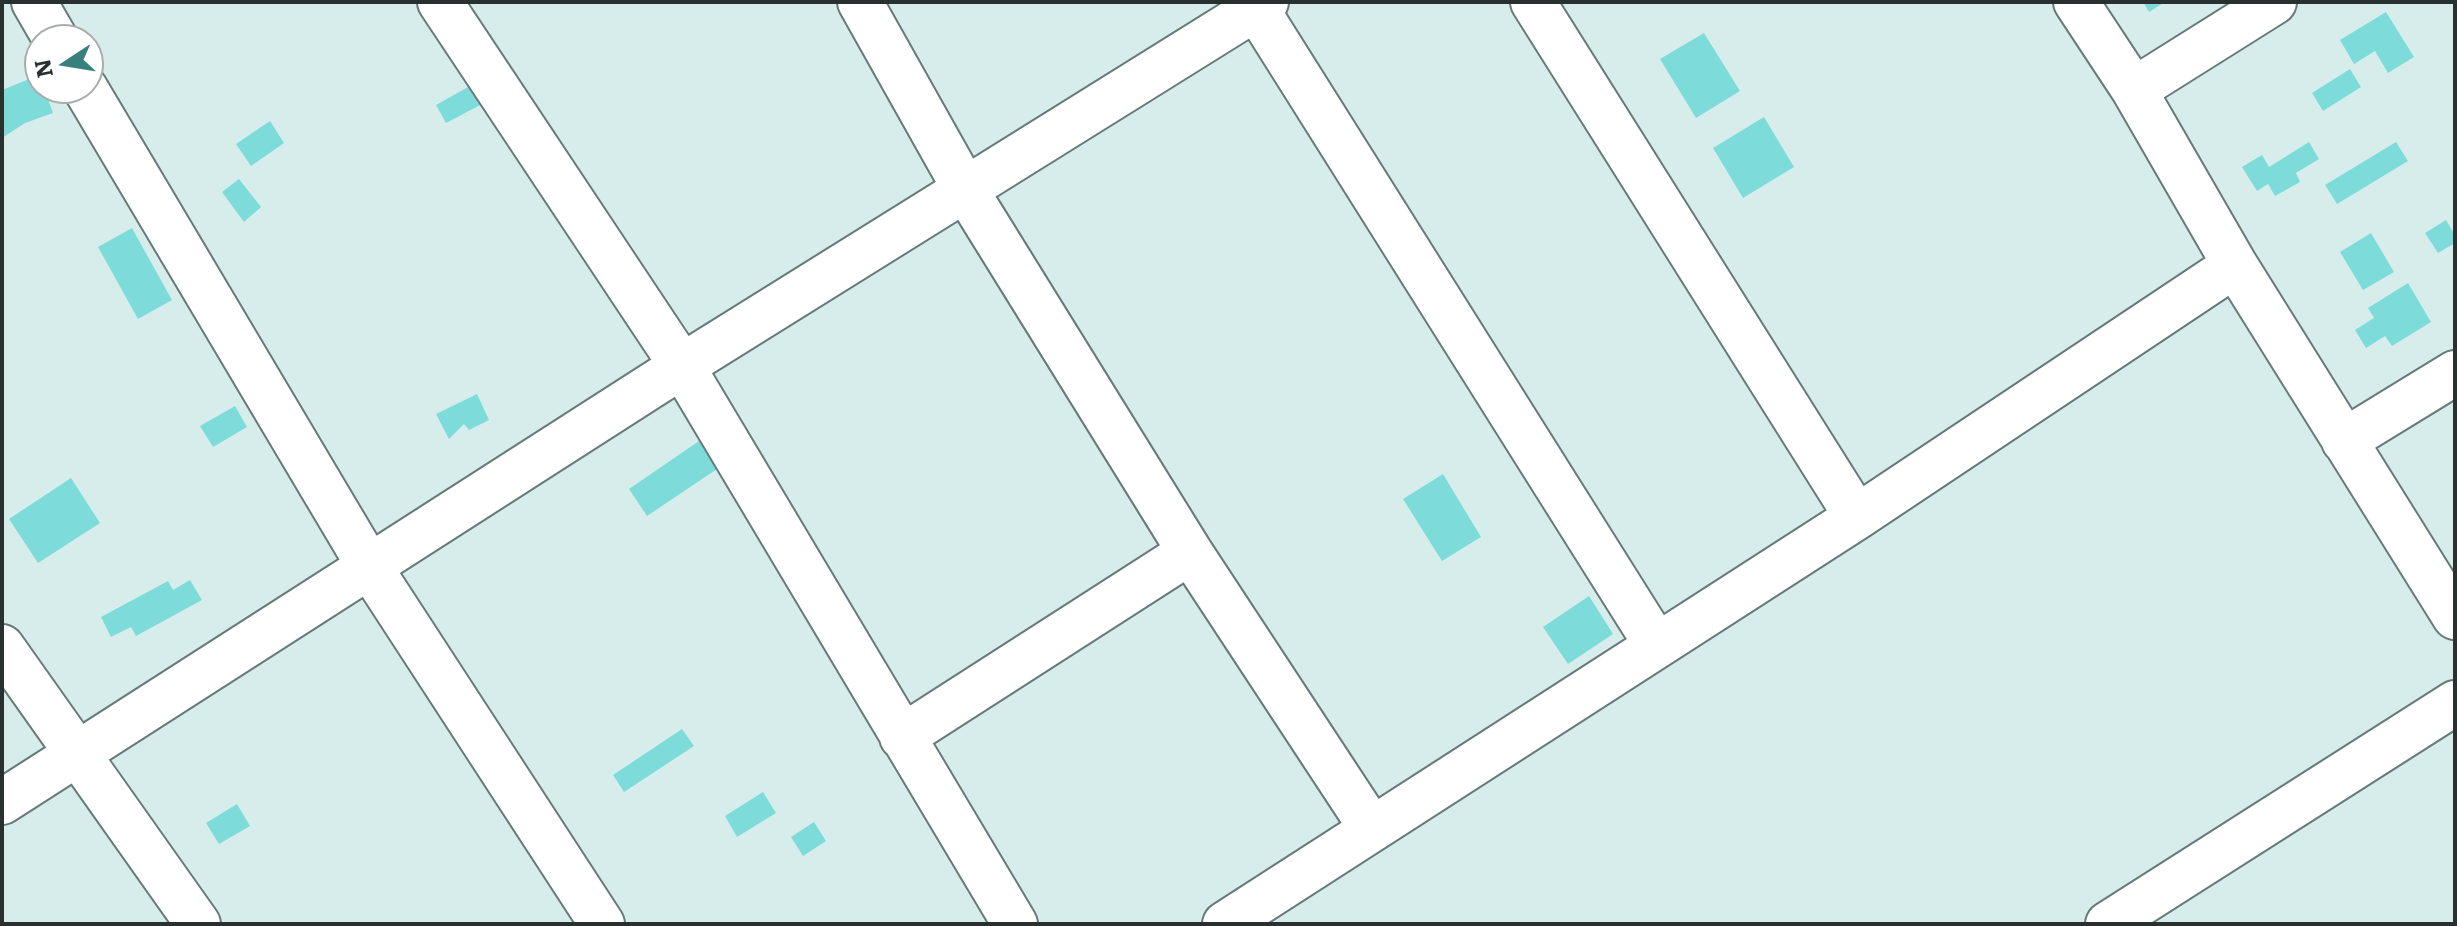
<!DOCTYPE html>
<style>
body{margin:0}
#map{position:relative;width:2457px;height:926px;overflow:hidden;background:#d7edec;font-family:Literata,serif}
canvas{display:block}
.frame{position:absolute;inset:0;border:4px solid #283130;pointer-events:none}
.north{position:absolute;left:24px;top:24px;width:80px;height:80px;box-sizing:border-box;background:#fff;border:2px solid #a9adac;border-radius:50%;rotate:258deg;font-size:22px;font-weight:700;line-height:32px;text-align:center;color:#283130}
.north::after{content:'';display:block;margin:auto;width:28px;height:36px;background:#38807e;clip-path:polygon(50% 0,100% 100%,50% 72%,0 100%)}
</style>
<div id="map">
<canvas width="2457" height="926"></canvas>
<div class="frame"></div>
<div class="north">N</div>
</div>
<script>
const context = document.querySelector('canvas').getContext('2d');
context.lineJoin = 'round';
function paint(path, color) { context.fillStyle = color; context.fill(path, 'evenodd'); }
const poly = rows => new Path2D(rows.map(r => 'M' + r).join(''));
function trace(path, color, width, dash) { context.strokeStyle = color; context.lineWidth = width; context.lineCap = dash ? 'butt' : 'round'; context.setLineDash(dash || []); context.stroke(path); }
paint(poly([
 [2143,2,2165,2,2149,12],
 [2386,12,2414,57,2388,73,2375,51,2354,64,2340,40],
 [1704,33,1740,91,1696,118,1660,59],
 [2350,69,2361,87,2323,111,2312,93],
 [39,75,40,88,44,88,53,113,25,123,2,138,2,90],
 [477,82,488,101,446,123,436,105],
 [1764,117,1794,167,1743,198,1713,148],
 [270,121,284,143,251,166,236,144],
 [2309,142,2319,159,2296,173,2300,182,2275,196,2268,184,2257,191,2242,167,2262,155,2269,167],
 [2396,142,2408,161,2337,204,2325,185],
 [239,179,261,207,244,222,222,192],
 [2446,220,2455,235,2455,243,2438,253,2425,233],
 [132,228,172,300,138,319,98,247],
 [2371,233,2394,272,2363,290,2340,252],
 [2408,283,2431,322,2392,346,2385,336,2366,348,2355,330,2374,318,2368,308],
 [477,394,489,420,469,430,464,424,449,439,436,414],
 [235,406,247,427,213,447,200,426],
 [699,441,717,469,647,516,629,489],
 [1443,474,1481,537,1442,561,1403,499],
 [71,478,100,523,38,563,9,519],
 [190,580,202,600,136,636,131,627,111,637,101,617,168,581,173,590],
 [1589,596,1613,634,1568,664,1543,627],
 [682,729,694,746,624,792,613,775],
 [763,792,776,813,737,837,725,816],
 [237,804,250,826,219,844,206,823],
 [814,822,826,841,803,856,791,837]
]), '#7ddcd9');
const street = poly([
 [34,2,56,40],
 [440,2,682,366,1015,924],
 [860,2,965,189,1190,552,1372,829],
 [1252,2,1656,644],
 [1533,2,1857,517],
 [2076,2,2134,90,2235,265,2455,617],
 [85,88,369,566,602,924],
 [2134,90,2274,2],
 [2344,441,2455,373],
 [2,647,198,924],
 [902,737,1190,552],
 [2,802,682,366,1266,2],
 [1225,924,1857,517,2235,265],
 [2108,924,2455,703]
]);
trace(street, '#667a79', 48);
trace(street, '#fff', 44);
</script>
